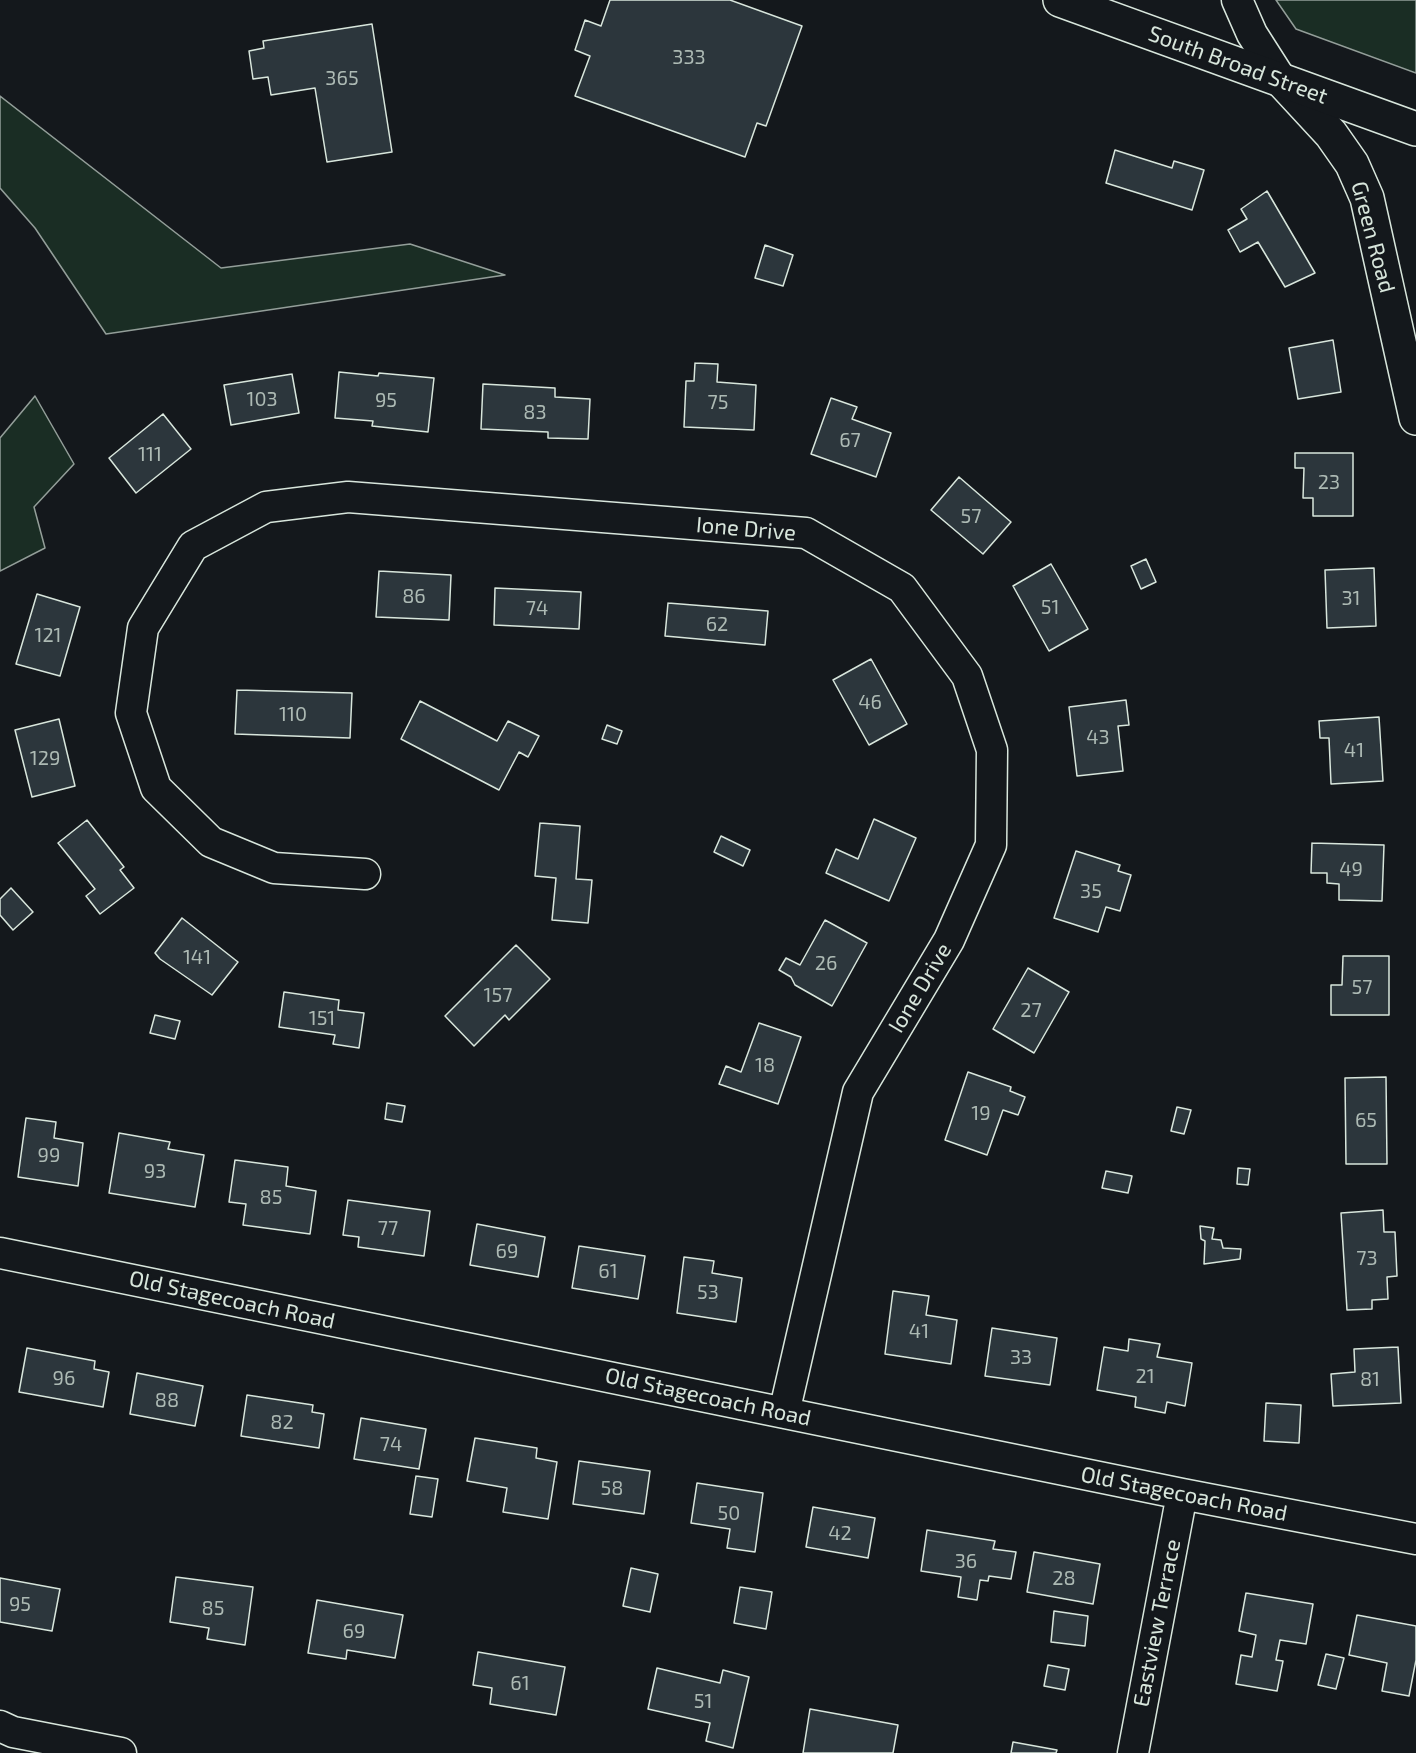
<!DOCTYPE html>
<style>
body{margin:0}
canvas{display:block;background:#14181c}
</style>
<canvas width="1416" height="1753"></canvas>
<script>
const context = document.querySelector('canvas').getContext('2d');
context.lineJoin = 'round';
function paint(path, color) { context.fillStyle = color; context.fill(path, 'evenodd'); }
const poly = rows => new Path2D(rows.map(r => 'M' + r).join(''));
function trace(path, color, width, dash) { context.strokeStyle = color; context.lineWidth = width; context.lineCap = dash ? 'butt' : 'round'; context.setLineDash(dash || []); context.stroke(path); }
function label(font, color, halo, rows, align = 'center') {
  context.font = font + ' "Exo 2",sans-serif'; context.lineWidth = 4.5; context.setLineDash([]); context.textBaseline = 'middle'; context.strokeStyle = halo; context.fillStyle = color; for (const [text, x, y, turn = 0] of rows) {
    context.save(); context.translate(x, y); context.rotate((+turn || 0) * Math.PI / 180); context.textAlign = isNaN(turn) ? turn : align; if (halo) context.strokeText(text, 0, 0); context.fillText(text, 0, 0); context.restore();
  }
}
const green = poly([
 [1276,0,1416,0,1416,73,1296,29,1276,0],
 [0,96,221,268,410,244,505,275,106,334,35,228,0,188,0,96],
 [35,396,74,464,34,507,45,548,0,571,0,438,35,396]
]);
paint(green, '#1a2d24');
trace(green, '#939e99', 1.5);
const building = poly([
 [610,0,730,0,802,26,766,126,757,123,745,157,575,96,590,56,575,50,585,20,601,26,610,0],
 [372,24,392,152,327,162,315,88,271,95,268,77,253,79,249,51,264,48,263,41,372,24],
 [1115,150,1172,168,1174,161,1204,170,1192,210,1106,183,1115,150],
 [1267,191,1315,273,1285,287,1258,242,1240,252,1228,230,1247,219,1241,209,1267,191],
 [765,245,793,255,783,286,755,278,765,245],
 [1333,340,1341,392,1298,399,1289,348,1333,340],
 [695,363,718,364,717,382,756,385,754,430,684,427,686,381,694,381,695,363],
 [339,372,378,376,379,373,434,378,428,432,372,426,373,421,335,418,339,372],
 [292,374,299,413,231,425,224,385,292,374],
 [483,384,555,388,555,397,590,399,588,439,548,438,548,432,481,429,483,384],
 [831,398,857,407,852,419,891,433,876,477,811,454,831,398],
 [163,414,191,449,136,493,109,458,163,414],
 [1295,453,1353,453,1353,516,1313,516,1313,498,1303,498,1304,468,1295,468,1295,453],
 [959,477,1011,522,983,554,931,510,959,477],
 [1146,559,1156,582,1141,589,1131,566,1146,559],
 [1051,564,1088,629,1049,651,1013,586,1051,564],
 [1374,568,1376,626,1327,628,1325,570,1374,568],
 [379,571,451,575,449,620,376,617,379,571],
 [495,588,581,592,579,629,494,625,495,588],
 [37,594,80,607,60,676,16,664,37,594],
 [668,603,768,611,765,645,665,636,668,603],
 [871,659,907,724,869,745,833,680,871,659],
 [237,690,352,693,350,738,235,734,237,690],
 [1126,700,1129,725,1118,726,1123,771,1077,776,1069,707,1126,700],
 [420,701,497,741,508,721,539,736,528,757,519,752,499,790,401,739,420,701],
 [1379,717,1383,781,1331,784,1329,738,1320,738,1319,721,1379,717],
 [59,719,75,786,32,797,15,730,59,719],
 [607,725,622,731,617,744,602,739,607,725],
 [874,819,916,838,889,901,826,873,836,849,858,859,874,819],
 [87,820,124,867,120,870,134,888,100,914,86,896,95,889,58,843,87,820],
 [540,823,580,826,576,879,592,880,588,923,552,920,556,878,535,876,540,823],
 [721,836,750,850,743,866,714,852,721,836],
 [1312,843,1384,845,1382,901,1339,900,1339,884,1327,883,1327,873,1311,873,1312,843],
 [1076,851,1120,865,1118,871,1131,875,1120,911,1106,907,1098,932,1054,918,1076,851],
 [11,888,33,912,13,930,0,915,0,899,11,888],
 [182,918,238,962,212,995,160,959,155,953,182,918],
 [825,920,867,943,832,1006,795,985,791,977,779,970,786,958,800,965,825,920],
 [516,945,550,979,509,1020,505,1015,474,1046,445,1016,516,945],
 [1343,956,1389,956,1389,1015,1331,1015,1331,985,1342,985,1343,956],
 [1028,968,1069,992,1034,1053,993,1029,1028,968],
 [284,992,339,1000,338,1010,364,1013,359,1048,333,1044,335,1035,279,1027,284,992],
 [155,1015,180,1021,175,1039,150,1033,155,1015],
 [759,1023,801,1037,778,1104,719,1084,726,1066,741,1072,759,1023],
 [968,1072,1011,1087,1010,1091,1025,1097,1018,1115,1003,1110,987,1155,945,1140,968,1072],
 [1386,1077,1387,1164,1346,1164,1345,1078,1386,1077],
 [387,1103,405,1106,402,1122,385,1119,387,1103],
 [1177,1107,1191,1110,1184,1134,1171,1131,1177,1107],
 [26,1118,56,1122,54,1138,83,1143,78,1186,18,1177,26,1118],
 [119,1133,170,1142,168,1149,204,1155,195,1207,109,1193,119,1133],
 [235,1160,288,1167,286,1186,316,1191,310,1234,243,1225,246,1204,229,1202,235,1160],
 [1238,1168,1250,1169,1248,1185,1237,1184,1238,1168],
 [1106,1171,1132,1176,1128,1193,1102,1188,1106,1171],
 [348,1200,430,1211,424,1256,358,1247,359,1237,343,1235,348,1200],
 [1383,1210,1384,1232,1395,1232,1397,1276,1387,1277,1388,1299,1372,1300,1372,1309,1347,1310,1341,1213,1383,1210],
 [477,1224,545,1237,538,1277,470,1265,477,1224],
 [1200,1226,1214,1228,1212,1239,1221,1240,1223,1248,1241,1249,1240,1259,1204,1264,1205,1241,1201,1239,1200,1226],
 [579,1246,645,1256,638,1299,572,1288,579,1246],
 [684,1257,714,1261,712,1273,742,1278,736,1322,677,1313,684,1257],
 [893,1291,929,1296,926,1315,957,1320,951,1364,885,1354,893,1291],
 [992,1328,1057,1338,1050,1385,985,1376,992,1328],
 [1129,1339,1160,1344,1157,1357,1192,1363,1185,1406,1167,1402,1165,1413,1135,1407,1136,1397,1097,1390,1104,1347,1128,1351,1129,1339],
 [1398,1347,1401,1403,1333,1406,1331,1374,1355,1372,1354,1349,1398,1347],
 [27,1348,95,1361,94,1369,109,1372,103,1407,19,1392,27,1348],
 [137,1373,203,1386,195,1426,130,1414,137,1373],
 [247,1395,313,1405,312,1412,324,1414,319,1448,241,1436,247,1395],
 [1266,1403,1301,1405,1299,1443,1264,1441,1266,1403],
 [361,1418,426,1429,419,1469,354,1459,361,1418],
 [475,1438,537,1448,536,1458,557,1462,548,1519,503,1512,507,1488,467,1481,475,1438],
 [579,1461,650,1471,644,1514,573,1504,579,1461],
 [416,1476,438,1479,432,1517,410,1514,416,1476],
 [697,1483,763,1493,755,1552,727,1548,730,1529,691,1523,697,1483],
 [813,1507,875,1518,868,1558,806,1547,813,1507],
 [927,1530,995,1541,993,1549,1016,1552,1011,1579,989,1576,988,1581,980,1580,977,1600,958,1597,961,1577,921,1571,927,1530],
 [1034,1552,1100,1564,1093,1604,1027,1592,1034,1552],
 [631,1568,658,1574,650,1612,623,1606,631,1568],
 [176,1577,253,1587,245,1645,207,1639,209,1628,170,1622,176,1577],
 [0,1578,60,1589,52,1631,0,1622,0,1578],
 [740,1587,772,1592,766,1629,734,1623,740,1587],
 [1246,1593,1313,1604,1306,1644,1280,1640,1276,1660,1283,1661,1277,1691,1236,1684,1241,1655,1252,1657,1256,1635,1239,1631,1246,1593],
 [317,1600,403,1615,395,1658,347,1650,346,1659,308,1653,317,1600],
 [1054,1611,1088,1616,1085,1646,1051,1642,1054,1611],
 [1357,1615,1416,1626,1416,1660,1409,1696,1382,1691,1387,1663,1349,1655,1357,1615],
 [478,1652,565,1667,556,1715,490,1704,492,1688,473,1685,478,1652],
 [1326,1654,1344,1658,1336,1689,1318,1685,1326,1654],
 [1048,1665,1069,1669,1065,1690,1044,1686,1048,1665],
 [657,1668,720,1683,723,1670,749,1677,733,1748,706,1741,710,1723,648,1709,657,1668],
 [810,1709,898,1725,893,1753,803,1753,810,1709],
 [1013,1742,1057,1750,1056,1753,1011,1753,1013,1742]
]);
paint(building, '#2c363c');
trace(building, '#d8e6dc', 1.5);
const minor = poly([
 [1237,0,1252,34,1282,81],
 [365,874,274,868,211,842,156,788,131,713,143,628,193,546,266,507,348,497,806,533,902,588,967,676,992,750,991,845,949,940,858,1092,784,1413],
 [0,1253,1182,1494,1416,1539],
 [0,1726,13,1732,121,1753],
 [1133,1753,1182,1494]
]);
const tertiary = poly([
 [1282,81,1331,134,1352,164,1367,198,1416,418]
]);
const primary = poly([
 [1060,0,1416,129]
]);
trace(minor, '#d8e6dc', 33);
trace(tertiary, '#d8e6dc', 36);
trace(primary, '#d8e6dc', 36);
trace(minor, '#14181c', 30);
trace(tertiary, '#14181c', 33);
trace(primary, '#14181c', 33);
label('20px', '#adbab4', null, [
 ["333",689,57],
 ["365",342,78],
 ["103",262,399],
 ["95",386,400],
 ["75",718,402],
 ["83",535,412],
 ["67",850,440],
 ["111",150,454],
 ["23",1329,482],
 ["57",971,516],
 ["86",414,596],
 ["31",1351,598],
 ["51",1050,607],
 ["74",537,608],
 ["62",717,624],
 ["121",48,635],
 ["46",870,702],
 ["110",293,714],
 ["43",1098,737],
 ["41",1354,750],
 ["129",45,758],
 ["49",1351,869],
 ["35",1091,891],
 ["141",197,957],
 ["26",826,963],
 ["57",1362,987],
 ["157",498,995],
 ["27",1031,1010],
 ["151",322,1018],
 ["18",765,1065],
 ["19",981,1113],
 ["65",1366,1120],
 ["99",49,1155],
 ["93",155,1171],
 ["85",271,1197],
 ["77",388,1228],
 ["69",507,1251],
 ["73",1367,1258],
 ["61",608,1271],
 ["53",708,1292],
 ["41",919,1331],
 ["33",1021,1357],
 ["21",1145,1376],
 ["96",64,1378],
 ["81",1370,1379],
 ["88",167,1400],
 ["82",282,1422],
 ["74",391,1444],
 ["58",612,1488],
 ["50",729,1513],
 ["42",840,1533],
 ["36",966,1561],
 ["28",1064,1578],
 ["95",20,1604],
 ["85",213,1608],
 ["69",354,1631],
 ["61",520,1683],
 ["51",703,1701]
]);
label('22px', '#d8e6dc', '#14181c', [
 ["South Broad Street",1238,65,20],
 ["Green Road",1373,237,75],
 ["Ione Drive",746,529,5],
 ["Ione Drive",920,988,-59],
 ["Old Stagecoach Road",232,1300,12],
 ["Old Stagecoach Road",708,1397,12],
 ["Old Stagecoach Road",1184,1494,11],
 ["Eastview Terrace",1157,1623,-79]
]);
</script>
